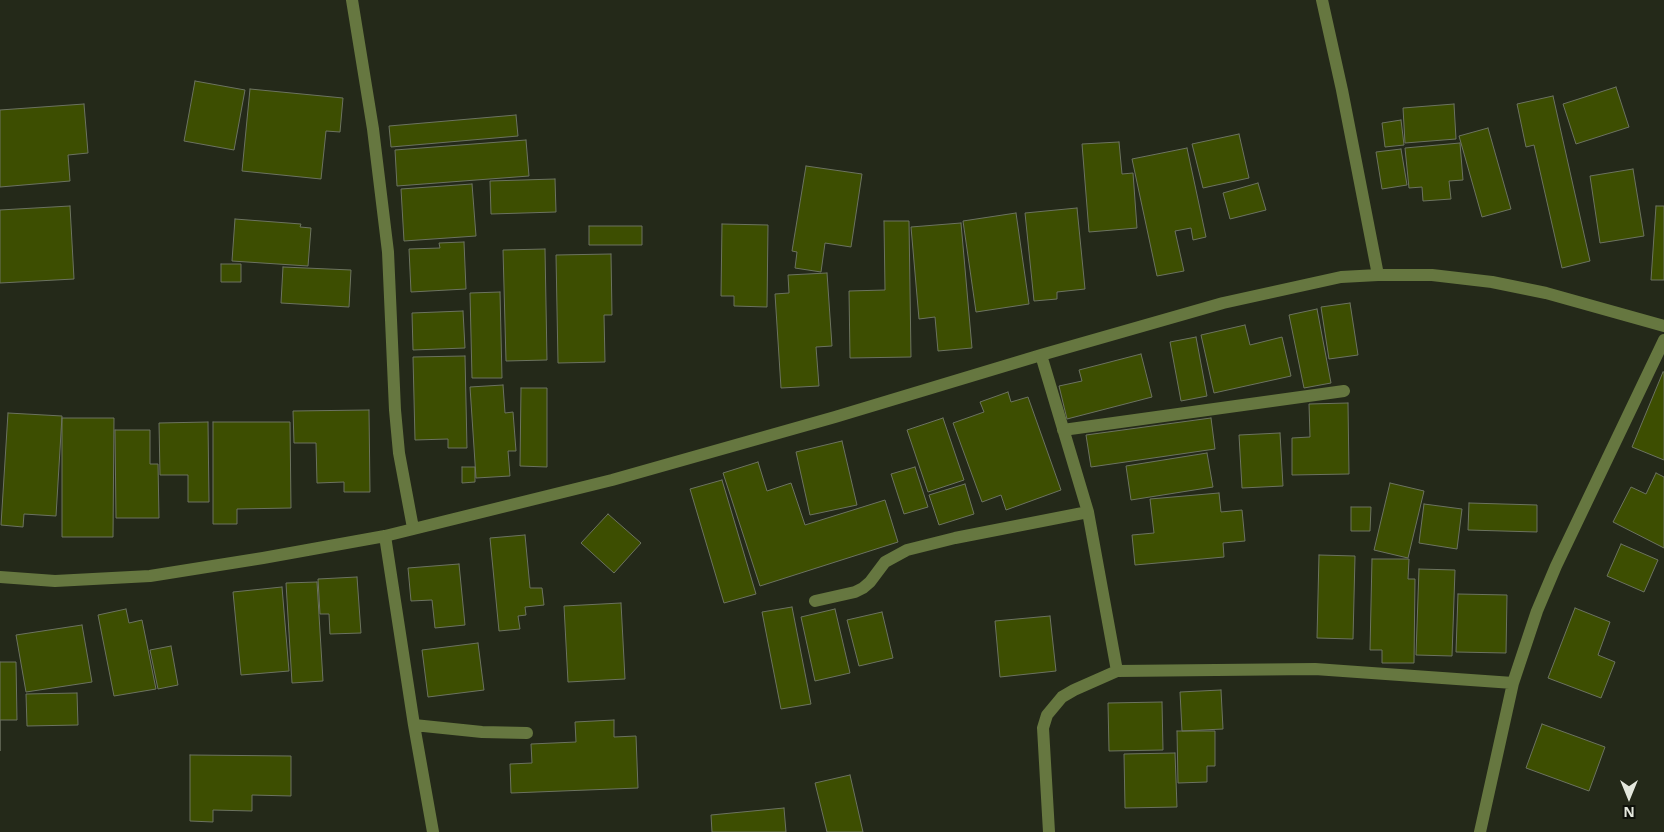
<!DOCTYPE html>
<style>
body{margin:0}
#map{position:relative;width:1664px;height:832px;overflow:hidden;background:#242919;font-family:"Open Sans",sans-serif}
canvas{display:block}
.north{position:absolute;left:1604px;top:772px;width:50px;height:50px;-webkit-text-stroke:4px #0e110a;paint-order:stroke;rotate:180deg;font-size:14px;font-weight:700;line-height:20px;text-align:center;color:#e4e8dd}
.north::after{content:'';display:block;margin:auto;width:18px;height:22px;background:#e4e8dd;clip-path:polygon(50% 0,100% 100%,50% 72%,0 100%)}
</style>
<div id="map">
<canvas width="1664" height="832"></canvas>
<div class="north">N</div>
</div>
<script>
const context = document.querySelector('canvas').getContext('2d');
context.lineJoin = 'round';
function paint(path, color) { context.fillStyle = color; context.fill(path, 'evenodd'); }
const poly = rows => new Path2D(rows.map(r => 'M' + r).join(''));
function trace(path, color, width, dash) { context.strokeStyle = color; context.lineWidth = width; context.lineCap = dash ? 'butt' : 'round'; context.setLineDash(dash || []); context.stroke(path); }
const building = poly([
 [195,81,245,90,234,150,184,141,195,81],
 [1616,87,1629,127,1576,144,1563,104,1616,87],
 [250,89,343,98,340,132,326,131,321,179,242,171,250,89],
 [1553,96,1590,261,1562,268,1534,145,1526,147,1517,104,1553,96],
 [84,104,88,153,68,155,70,181,0,187,0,110,84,104],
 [1454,104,1456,139,1405,143,1403,108,1454,104],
 [516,115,518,136,391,147,389,126,516,115],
 [1401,120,1404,145,1385,147,1382,123,1401,120],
 [1488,128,1511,209,1482,217,1459,136,1488,128],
 [1239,134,1249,178,1203,188,1192,144,1239,134],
 [526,140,529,176,397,186,395,150,526,140],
 [1119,142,1122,174,1133,173,1137,228,1089,232,1082,144,1119,142],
 [1460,143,1463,180,1449,181,1451,199,1423,201,1422,187,1409,188,1405,148,1460,143],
 [1187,148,1206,237,1193,240,1191,228,1175,231,1184,271,1157,276,1132,159,1187,148],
 [1401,149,1407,185,1382,189,1376,152,1401,149],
 [806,166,862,174,851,247,825,243,821,272,795,268,797,252,792,251,806,166],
 [1633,169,1644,236,1600,243,1590,176,1633,169],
 [555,179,556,212,491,214,490,181,555,179],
 [1258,183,1266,210,1230,219,1223,193,1258,183],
 [472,184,476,236,404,241,401,189,472,184],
 [70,206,74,279,0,283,0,210,70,206],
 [1656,206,1664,206,1664,280,1651,280,1656,206],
 [1077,208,1085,289,1057,292,1057,299,1034,301,1025,213,1077,208],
 [1016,213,1029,304,976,312,963,221,1016,213],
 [235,219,301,224,300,227,311,228,308,266,232,261,235,219],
 [884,221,909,221,911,357,850,358,849,291,885,290,884,221],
 [961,223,972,348,938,351,935,317,919,319,911,227,961,223],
 [722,224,768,225,767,307,734,306,734,296,721,296,722,224],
 [589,226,642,226,642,245,589,245,589,226],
 [464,242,466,289,411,292,409,249,440,248,439,243,464,242],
 [545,249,547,360,506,361,503,250,545,249],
 [611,254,612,315,604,315,605,362,558,363,556,255,611,254],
 [221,264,241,264,241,282,221,282,221,264],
 [283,267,351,270,349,307,281,303,283,267],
 [827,273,832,346,816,347,819,386,781,388,775,294,789,293,788,275,827,273],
 [500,292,502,378,472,378,470,293,500,292],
 [1350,303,1358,355,1329,359,1321,307,1350,303],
 [1317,309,1331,383,1304,388,1289,315,1317,309],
 [463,311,465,348,413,350,412,313,463,311],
 [1245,325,1250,345,1282,337,1291,376,1214,393,1201,335,1245,325],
 [1196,337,1207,396,1181,401,1170,342,1196,337],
 [1141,354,1152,397,1067,419,1059,386,1082,381,1079,370,1141,354],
 [465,356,467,448,448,448,448,439,415,440,413,357,465,356],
 [1663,372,1664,372,1664,460,1632,447,1663,372],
 [503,385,505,413,513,412,516,451,508,451,510,476,476,478,470,387,503,385],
 [521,388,547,388,547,467,520,466,521,388],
 [1008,392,1011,402,1028,397,1061,490,1006,510,1001,495,982,502,953,423,984,412,980,402,1008,392],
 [1348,403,1349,474,1292,475,1292,438,1310,437,1309,404,1348,403],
 [369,410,370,492,344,492,344,482,317,483,316,443,294,443,293,411,369,410],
 [8,413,62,416,56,516,24,514,23,527,1,525,8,413],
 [62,418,114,418,113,537,62,537,62,418],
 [943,418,964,480,928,492,907,430,943,418],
 [1211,418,1215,449,1091,467,1086,435,1211,418],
 [208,422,209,502,188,502,188,475,160,475,159,423,208,422],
 [213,422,290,422,291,508,237,509,237,524,213,524,213,422],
 [115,430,150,430,150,464,158,464,159,518,116,518,115,430],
 [1280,433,1283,486,1242,488,1239,435,1280,433],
 [842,441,857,505,810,515,796,452,842,441],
 [1207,453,1213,487,1131,500,1126,466,1207,453],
 [758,462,767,491,791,483,805,525,885,500,898,542,760,586,723,473,758,462],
 [462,467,475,467,475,482,462,483,462,467],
 [915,467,928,507,904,514,891,474,915,467],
 [1656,473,1664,477,1664,548,1613,522,1631,487,1646,494,1656,473],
 [722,480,756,594,724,603,690,489,722,480],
 [1390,483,1424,491,1408,558,1374,550,1390,483],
 [965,484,974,514,939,525,929,495,965,484],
 [1219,493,1221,512,1242,510,1245,541,1223,543,1224,557,1135,565,1132,535,1154,533,1150,499,1219,493],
 [1469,503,1537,505,1537,532,1468,530,1469,503],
 [1424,504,1462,509,1457,549,1419,543,1424,504],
 [1351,507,1371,507,1370,531,1351,531,1351,507],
 [608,514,641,543,614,573,581,543,608,514],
 [525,535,530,588,542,588,544,605,525,607,526,615,518,616,520,629,499,631,490,538,525,535],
 [1621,544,1658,560,1644,592,1607,576,1621,544],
 [1319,555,1355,556,1353,639,1317,638,1319,555],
 [1372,559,1409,559,1408,579,1415,579,1414,663,1382,663,1382,650,1370,650,1372,559],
 [459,564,465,625,435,628,432,600,411,601,408,568,459,564],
 [1419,569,1455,570,1452,656,1416,655,1419,569],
 [357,577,361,633,330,634,329,614,320,614,318,579,357,577],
 [317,582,323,681,292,683,286,583,317,582],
 [282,587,289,671,241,675,233,592,282,587],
 [1458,594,1507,595,1506,653,1456,652,1458,594],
 [621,603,625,679,568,682,564,606,621,603],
 [792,607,811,704,781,709,762,612,792,607],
 [1575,608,1610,622,1598,655,1615,662,1601,698,1548,678,1575,608],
 [126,609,129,623,142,620,156,689,114,696,98,615,126,609],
 [835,609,850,673,815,681,801,617,835,609],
 [882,612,893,658,859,666,847,620,882,612],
 [1050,616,1056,671,1000,677,995,621,1050,616],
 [82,625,92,682,26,692,16,635,82,625],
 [478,643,484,690,428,697,422,650,478,643],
 [171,646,178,685,158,689,150,650,171,646],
 [0,662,16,662,17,720,0,720,0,751,0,662],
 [1221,690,1223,729,1182,731,1180,692,1221,690],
 [77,693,78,725,27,726,26,694,77,693],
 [1162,702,1163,750,1109,751,1108,703,1162,702],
 [614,720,614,737,636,736,638,788,511,793,510,764,532,763,531,744,576,742,575,722,614,720],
 [1542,724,1605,747,1589,791,1526,768,1542,724],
 [1177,731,1215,731,1215,766,1207,766,1207,782,1178,783,1177,731],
 [1175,753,1177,807,1125,808,1124,754,1175,753],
 [190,755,291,756,291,796,252,795,252,811,213,810,213,822,190,821,190,755],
 [850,775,863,832,827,832,815,783,850,775],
 [784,808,786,832,712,832,711,815,784,808]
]);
paint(building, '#3d4e01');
trace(building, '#6c7360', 1);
trace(poly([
 [352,0,373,129,388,252,395,410,399,453,413,528],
 [1322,0,1342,90,1378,275],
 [1041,355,1088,512,1117,671],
 [1063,430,1344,391],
 [385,536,414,725,433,832],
 [0,577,55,581,150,576,263,558,385,536,612,480,835,417,1041,355,1223,303,1341,277,1378,275,1432,275,1492,282,1546,293,1664,326],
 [815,601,855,592,863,588,870,582,885,562,907,550,955,538,1088,512],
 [414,725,482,732,527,733],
 [1049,832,1043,728,1047,715,1062,697,1074,690,1117,671,1315,669,1513,683],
 [1480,832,1513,683,1537,611,1556,566,1664,340]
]), '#667740', 12);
</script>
